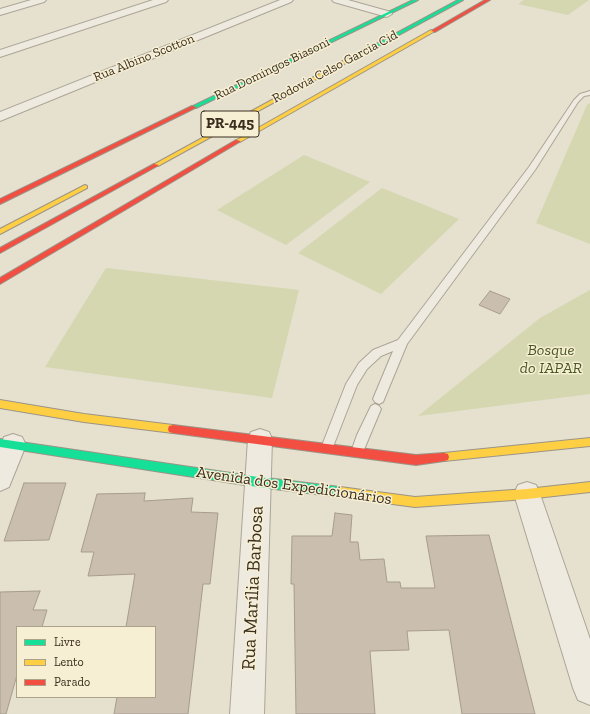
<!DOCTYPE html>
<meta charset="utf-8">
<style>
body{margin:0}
#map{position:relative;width:590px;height:714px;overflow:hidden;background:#e6e0ce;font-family:"Zilla Slab",serif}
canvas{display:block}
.legend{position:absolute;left:16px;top:626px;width:140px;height:72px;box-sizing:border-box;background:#f7efd4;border:1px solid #aca28b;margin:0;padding:5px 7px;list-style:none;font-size:12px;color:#3b2e1e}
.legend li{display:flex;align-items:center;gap:8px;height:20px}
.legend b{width:20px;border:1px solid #aca28b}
</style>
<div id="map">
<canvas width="590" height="714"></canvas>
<ul class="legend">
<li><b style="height:5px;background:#16e098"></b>Livre</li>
<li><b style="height:5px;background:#ffcf43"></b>Lento</li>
<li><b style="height:5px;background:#f24e42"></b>Parado</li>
</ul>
</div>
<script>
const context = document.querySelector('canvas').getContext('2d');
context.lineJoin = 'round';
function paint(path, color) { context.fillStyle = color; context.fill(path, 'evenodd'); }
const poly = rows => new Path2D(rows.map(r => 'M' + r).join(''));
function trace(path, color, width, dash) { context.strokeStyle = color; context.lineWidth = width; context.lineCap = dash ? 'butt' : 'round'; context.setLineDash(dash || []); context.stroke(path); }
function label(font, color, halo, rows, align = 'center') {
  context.font = font + ' "Zilla Slab",serif'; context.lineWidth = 3; context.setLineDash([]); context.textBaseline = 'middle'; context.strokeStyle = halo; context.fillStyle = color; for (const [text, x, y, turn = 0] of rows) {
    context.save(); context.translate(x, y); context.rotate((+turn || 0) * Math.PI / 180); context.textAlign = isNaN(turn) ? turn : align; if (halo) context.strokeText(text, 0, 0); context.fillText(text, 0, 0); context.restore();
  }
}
paint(poly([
 [524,0,589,0,568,15,518,4],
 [590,103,590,244,536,223,587,105],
 [304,155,370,182,286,245,217,210],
 [382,188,459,219,381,294,298,253],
 [106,268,299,290,272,398,45,367],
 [590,290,590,394,418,416,540,318]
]), '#d4d7b0');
const building = poly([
 [490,291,510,299,500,314,479,305,490,291],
 [24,483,66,483,49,540,4,541,24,483],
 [145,493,144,501,193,498,191,512,218,513,210,584,203,584,188,714,114,714,117,697,155,697,155,627,126,627,135,574,88,576,94,552,81,552,97,494,145,493],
 [335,513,352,515,350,542,358,542,360,560,384,559,387,582,400,582,401,588,435,588,426,536,489,535,535,714,462,714,449,630,407,631,409,650,370,651,375,714,296,714,294,584,291,584,292,536,332,536,335,513],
 [40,591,33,610,47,610,42,627,17,627,17,675,6,714,0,714,0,592,40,591]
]);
paint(building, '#cabeaf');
trace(building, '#a79c8d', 1);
const lane = poly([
 [590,91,590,95,584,96,578,102,535,170,407,344,383,402,379,404,375,402,373,399,393,351,381,356,367,369,357,385,331,452,327,453,323,452,321,448,346,384,359,363,373,350,398,340,529,167,574,100,580,94,590,91],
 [375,404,379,406,381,409,363,452,361,456,357,457,353,456,351,452,357,435,371,406,375,404]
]);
const street = poly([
 [31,0,46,0,44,2,0,15,0,9,31,0],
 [153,0,168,0,166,2,0,57,0,50,153,0],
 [280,0,293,0,291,2,0,121,0,112,280,0],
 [332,0,348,0,391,12,392,14,387,17,334,2,332,0],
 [260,429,269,432,272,439,264,714,230,714,248,439,251,432,260,429],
 [13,434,22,437,26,445,9,487,0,491,0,446,4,437,13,434],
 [527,482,536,485,540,494,590,639,590,705,578,700,573,688,514,494,518,485,527,482]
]);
const fast = poly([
 [413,0,418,0,196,108,191,107,413,0],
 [458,0,463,0,371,50,367,49,458,0],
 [0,439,258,477,340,487,344,489,345,492,344,495,340,497,258,487,0,447,0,439]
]);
const slow = poly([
 [431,30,435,31,240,142,235,141,431,30],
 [367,48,371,49,158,166,153,165,367,48],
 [85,185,87,186,87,188,0,234,0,229,85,185],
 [0,400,84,414,173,425,177,426,178,429,177,432,173,433,84,422,0,408,0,400],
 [590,438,590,446,444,461,440,460,439,457,440,454,444,453,590,438],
 [590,482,590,492,527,499,415,507,340,497,336,495,335,492,336,489,340,487,415,497,527,489,590,482]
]);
const jam = poly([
 [485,0,490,0,435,32,431,31,485,0],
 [192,106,197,107,0,204,0,199,192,106],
 [236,140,241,141,0,284,0,278,236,140],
 [154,164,159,165,0,253,0,248,154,164],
 [173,425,416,455,444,453,448,454,449,457,448,460,444,461,416,465,173,433,169,432,168,429,169,426,173,425]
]);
trace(lane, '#aba597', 2);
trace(street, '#aba597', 2);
trace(fast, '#9b9486', 2);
trace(slow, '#9b9486', 2);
trace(jam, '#9b9486', 2);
paint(lane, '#eeeae0');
paint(street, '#eeeae0');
paint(fast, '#16e098');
paint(slow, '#ffcf43');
paint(jam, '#f24e42');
label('13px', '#3b2e1e', '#f7efd4', [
 ["Rua Albino Scotton",144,58,-22],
 ["Rodovia Celso Garcia Cid",335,67,-28],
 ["Rua Domingos Biasoni",272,69,-26]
]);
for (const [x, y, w] of [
 [230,124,58]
]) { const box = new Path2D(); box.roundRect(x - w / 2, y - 13, w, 26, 3); context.fillStyle = '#f7efd4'; context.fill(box); trace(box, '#3b2e1e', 1); }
label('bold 15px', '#3b2e1e', null, [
 ["PR-445",230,124]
]);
label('italic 16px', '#495923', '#f7efd4', [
 ["Bosque",551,350],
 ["do IAPAR",551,368]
]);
label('16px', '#3b2e1e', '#f7efd4', [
 ["Avenida dos Expedicionários",294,486,8]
]);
label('19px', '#3b2e1e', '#f7efd4', [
 ["Rua Marília Barbosa",253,588,-87]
]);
</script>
